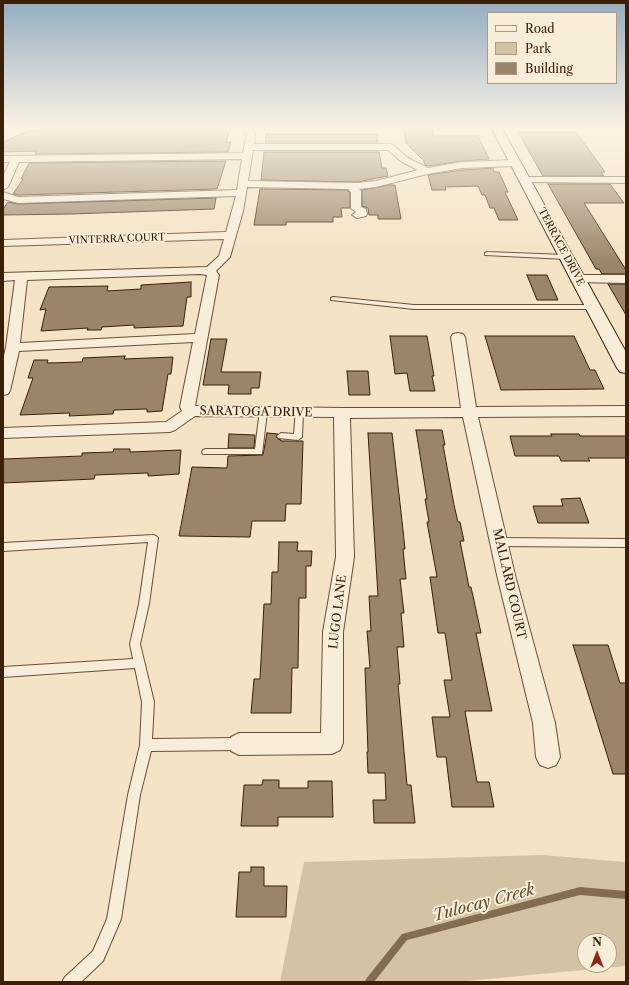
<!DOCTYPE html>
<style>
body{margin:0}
#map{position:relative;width:629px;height:985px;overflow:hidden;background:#f4e3c4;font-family:"Libre Caslon Text",serif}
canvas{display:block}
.frame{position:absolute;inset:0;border:4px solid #392006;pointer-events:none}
.legend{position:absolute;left:487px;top:12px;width:130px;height:72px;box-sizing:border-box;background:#f8edd9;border:1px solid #ac9b85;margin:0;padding:5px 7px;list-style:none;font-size:12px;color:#392006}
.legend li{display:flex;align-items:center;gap:8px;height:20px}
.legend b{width:20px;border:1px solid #ac9b85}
.north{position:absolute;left:577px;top:933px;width:40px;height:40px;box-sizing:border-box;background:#f8edd9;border:1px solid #ac9b85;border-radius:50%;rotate:0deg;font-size:11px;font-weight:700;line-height:16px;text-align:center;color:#392006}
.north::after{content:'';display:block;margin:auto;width:14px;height:18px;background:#8f2418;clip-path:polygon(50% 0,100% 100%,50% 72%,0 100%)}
</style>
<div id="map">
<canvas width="629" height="985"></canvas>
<div class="frame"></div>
<ul class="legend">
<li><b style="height:5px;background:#f8edd9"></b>Road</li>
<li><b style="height:11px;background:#d4c2a4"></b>Park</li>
<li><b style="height:11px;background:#9a8569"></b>Building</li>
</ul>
<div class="north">N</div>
</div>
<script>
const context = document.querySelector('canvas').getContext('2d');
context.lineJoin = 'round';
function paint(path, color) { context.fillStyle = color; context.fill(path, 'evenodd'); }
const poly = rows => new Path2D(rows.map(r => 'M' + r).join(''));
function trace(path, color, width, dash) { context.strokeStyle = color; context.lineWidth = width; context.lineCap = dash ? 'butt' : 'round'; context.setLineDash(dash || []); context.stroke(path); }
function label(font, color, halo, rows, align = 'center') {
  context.font = font + ' "Libre Caslon Text",serif'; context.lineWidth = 4; context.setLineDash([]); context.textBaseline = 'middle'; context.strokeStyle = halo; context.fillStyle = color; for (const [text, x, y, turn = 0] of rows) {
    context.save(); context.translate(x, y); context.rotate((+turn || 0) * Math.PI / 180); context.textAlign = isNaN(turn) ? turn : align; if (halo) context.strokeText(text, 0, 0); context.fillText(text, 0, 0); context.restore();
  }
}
paint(poly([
 [543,855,626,862,626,966,456,982,280,982,304,862],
 [585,941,609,941,609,965,585,965]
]), '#d4c2a4');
paint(poly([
 [580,887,626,891,626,899,580,895,407,940,374,982,365,982,366,979,402,934,580,887]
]), '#836d51');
const building = poly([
 [431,125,434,136,478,136,489,159,462,161,428,166,425,165,424,161,406,143,403,126,431,125],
 [83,126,227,127,226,132,229,132,226,142,231,142,228,152,35,154,36,151,3,152,3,142,30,130,35,131,44,127,58,130,59,127,83,126],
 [518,132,576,132,605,172,601,172,604,176,543,176,518,132],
 [266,134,376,134,378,142,265,142,266,134],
 [264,152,379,152,382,168,386,168,388,176,357,182,261,180,264,152],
 [226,161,217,189,18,195,13,194,23,179,21,179,29,163,226,161],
 [493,168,494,172,499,172,508,192,505,192,518,220,499,220,494,208,490,208,485,195,482,195,478,186,445,187,446,190,432,190,428,175,462,170,493,168],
 [548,184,610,184,624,203,584,203,626,270,626,274,602,274,599,269,596,269,548,184],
 [389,185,395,185,401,219,378,219,378,215,369,215,368,208,362,206,362,190,389,185],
 [260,189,347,190,350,193,350,208,341,208,342,217,333,217,333,222,286,222,286,225,254,225,260,189],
 [216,198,214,209,71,214,3,215,3,209,8,202,18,204,216,198],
 [527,275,547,275,558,300,537,300,527,275],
 [191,282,191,297,187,297,183,326,134,328,134,325,102,327,101,330,87,330,88,328,41,331,46,309,40,310,49,287,108,286,107,291,141,289,141,285,191,282],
 [608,284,626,284,626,315,608,284],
 [390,336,427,336,434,376,432,376,435,391,410,391,407,373,395,374,390,336],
 [485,336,574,336,590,370,595,370,604,389,501,390,485,336],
 [211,339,227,339,221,372,261,372,259,388,251,388,251,394,228,394,229,385,203,385,211,339],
 [125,356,124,359,173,357,171,374,168,374,162,411,147,412,147,409,114,410,113,414,69,416,70,413,20,415,33,378,28,378,34,360,48,360,47,363,82,362,83,358,125,356],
 [347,371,368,371,370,395,349,395,347,371],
 [416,430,442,430,445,445,443,445,454,505,458,522,460,522,464,541,460,541,469,587,471,587,481,633,476,633,492,711,465,711,477,782,489,782,494,807,452,807,446,757,437,757,432,717,450,717,444,680,452,680,445,633,438,633,430,577,437,577,427,522,429,522,425,499,427,499,416,430],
 [267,433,278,434,276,437,278,439,281,440,281,441,303,441,301,504,286,504,285,521,252,521,250,537,179,536,192,467,227,468,228,456,263,455,267,433],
 [368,433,392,433,402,521,405,549,403,549,406,579,400,579,404,613,401,613,404,647,397,647,400,684,398,684,407,785,411,785,415,823,374,823,373,800,386,800,385,773,368,773,367,752,368,752,365,668,370,668,367,631,371,631,369,596,378,596,368,433],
 [229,434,255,435,254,448,228,448,229,434],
 [551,434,579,434,580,436,626,436,626,458,588,458,590,461,561,461,559,456,515,456,510,436,552,436,551,434],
 [114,449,130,449,130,452,181,450,179,474,148,476,148,473,95,475,94,479,3,483,3,459,82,456,82,453,113,452,114,449],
 [580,498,589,523,538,523,533,506,563,506,561,499,580,498],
 [279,542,298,542,297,551,312,551,311,566,306,566,306,598,299,598,298,668,292,668,291,713,251,713,254,679,260,679,264,604,271,604,272,572,278,572,279,542],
 [573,645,608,645,620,683,626,683,626,774,613,774,573,645],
 [263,780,279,780,279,788,308,788,308,781,332,781,333,817,278,817,278,826,241,826,244,785,262,785,263,780],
 [251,867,264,867,264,886,287,886,286,917,236,917,239,872,251,872,251,867]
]);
paint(building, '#9a8569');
trace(building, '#392006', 1);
const lane = poly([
 [487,252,566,255,569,257,566,259,485,255,485,253,487,252],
 [333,297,414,305,593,305,596,307,593,309,414,309,331,300,331,298,333,297],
 [260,410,263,410,267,412,262,454,203,454,202,452,203,450,206,449,255,449,260,410],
 [296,410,299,410,303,412,302,437,298,440,278,438,277,436,281,433,294,434,296,410],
 [153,535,156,536,158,538,149,604,140,644,154,702,152,739,239,738,243,740,245,744,243,748,239,750,151,751,140,795,121,919,103,961,81,982,62,982,65,977,93,951,107,919,128,795,140,745,142,702,135,668,3,677,3,667,133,659,130,644,139,604,148,542,3,551,3,543,153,535],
 [499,538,626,539,626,547,499,546,496,544,494,542,496,540,499,538]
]);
const street = poly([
 [240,125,248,125,254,132,255,134,254,144,390,144,393,145,408,158,428,168,462,162,515,160,520,163,515,166,462,168,427,174,376,187,359,189,361,191,361,207,366,209,367,214,366,216,357,218,352,215,356,212,351,208,351,192,348,189,247,187,243,211,230,257,216,271,219,275,195,406,342,408,461,408,451,337,453,334,458,333,463,334,465,337,476,407,626,406,626,416,478,417,515,575,555,723,560,757,556,765,548,768,540,765,536,757,533,723,497,575,463,417,350,418,354,557,343,632,343,743,340,750,332,754,239,755,231,751,228,744,231,737,239,733,321,733,323,632,336,557,334,417,195,416,175,430,170,432,3,438,3,428,166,422,182,411,180,407,193,342,19,351,10,391,8,394,3,395,3,360,6,347,15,280,3,281,3,273,207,267,219,256,224,239,3,246,3,240,226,232,236,196,18,203,3,199,3,192,18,197,237,190,242,159,19,162,8,187,3,190,3,176,10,162,3,162,3,156,243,153,247,134,240,125],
 [253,150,388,150,402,162,418,170,376,181,357,183,248,181,253,150],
 [200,274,207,275,195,334,20,343,27,280,200,274],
 [525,177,626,177,626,183,522,182,520,180,525,177],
 [578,275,626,275,626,283,574,282,572,279,574,276,578,275]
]);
const secondary = poly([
 [490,125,500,125,626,352,626,373,620,372,617,368,490,125]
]);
trace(lane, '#685136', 2);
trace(street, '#685136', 2);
trace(secondary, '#392006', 2);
paint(lane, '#f8edd9');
paint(street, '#f8edd9');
paint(secondary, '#f8edd9');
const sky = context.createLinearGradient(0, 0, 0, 263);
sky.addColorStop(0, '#93acc0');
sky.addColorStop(0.48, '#faf2e4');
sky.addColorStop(1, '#faf2e400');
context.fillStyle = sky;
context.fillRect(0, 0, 629, 263);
label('10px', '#392006', '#f8edd9', [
 ["VINTERRA COURT",117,239,-2],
 ["TERRACE DRIVE",561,247,62]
]);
label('12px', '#392006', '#f8edd9', [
 ["SARATOGA DRIVE",256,412,1],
 ["MALLARD COURT",509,584,77],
 ["LUGO LANE",338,612,-83]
]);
label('italic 16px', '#644d32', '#f8edd9', [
 ["Tulocay Creek",484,903,-15]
]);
</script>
